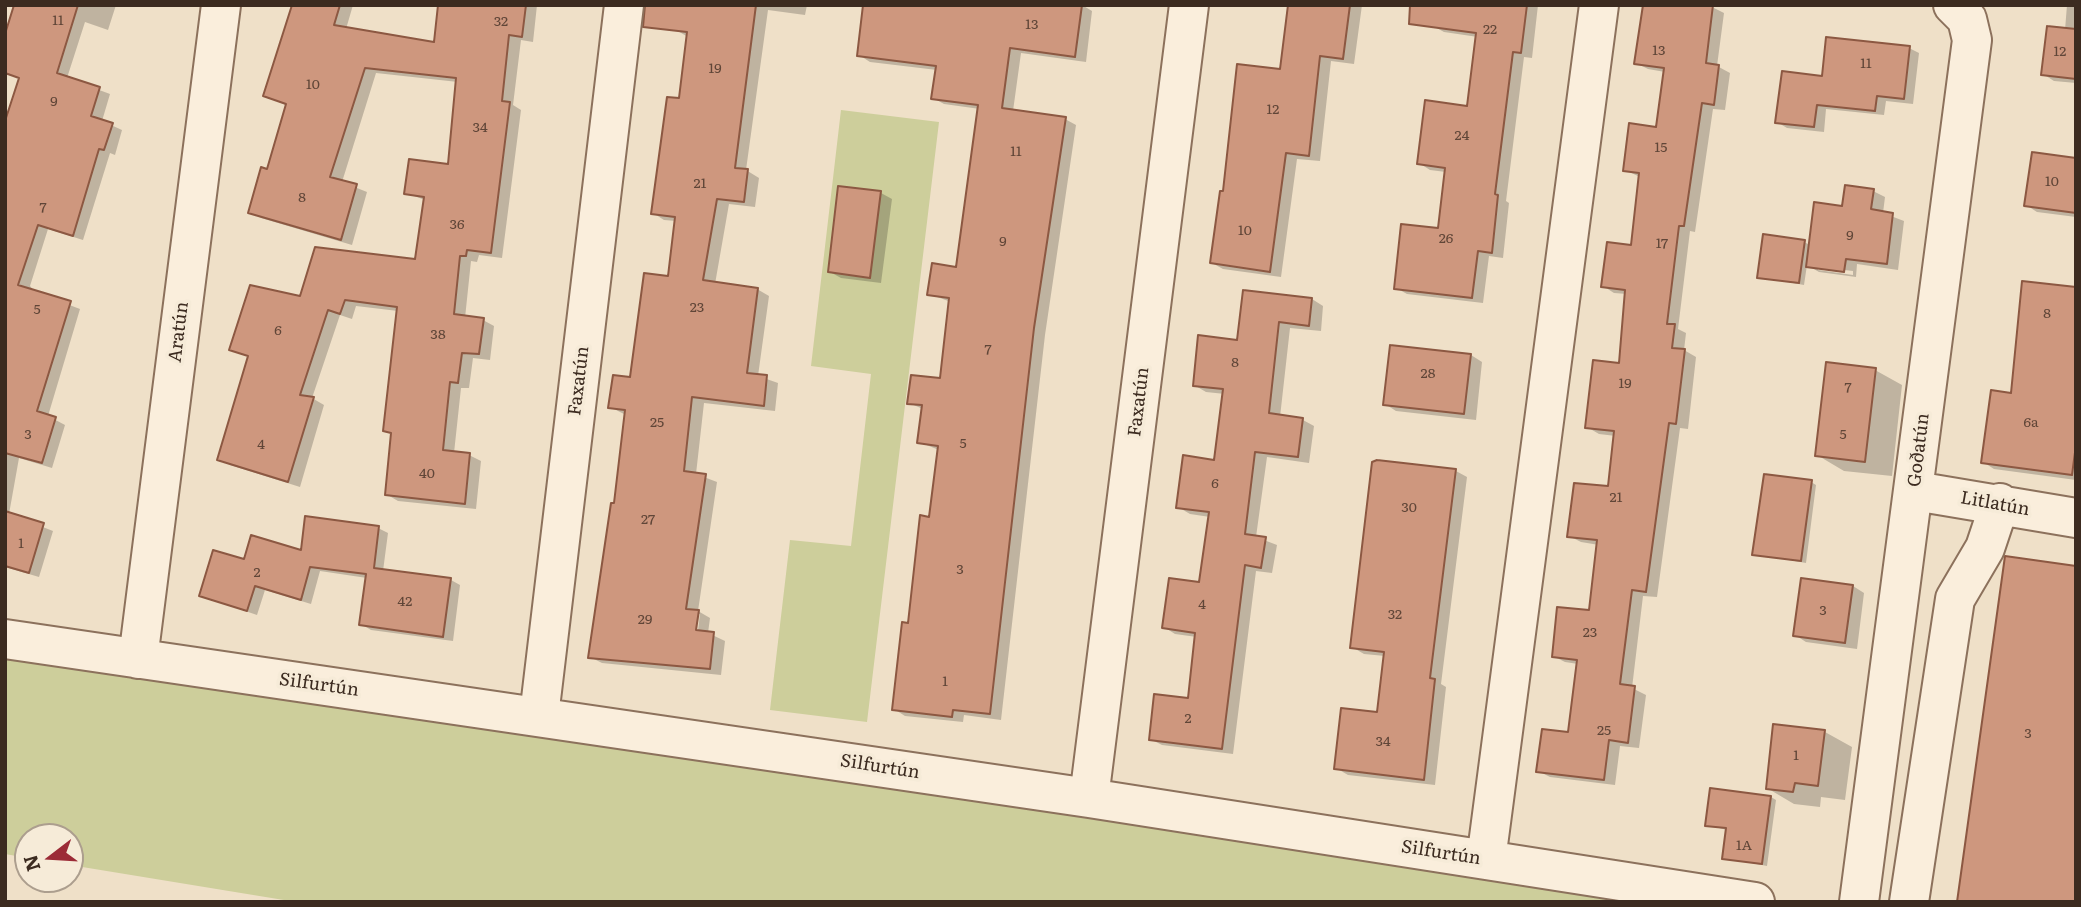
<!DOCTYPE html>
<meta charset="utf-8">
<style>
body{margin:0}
#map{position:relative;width:2081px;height:907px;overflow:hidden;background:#efe0c8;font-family:Literata,serif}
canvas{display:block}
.frame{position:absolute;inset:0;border:7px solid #3c2b20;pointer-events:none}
.north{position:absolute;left:14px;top:823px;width:70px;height:70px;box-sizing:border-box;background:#f6ebd8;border:2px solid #ac9e8e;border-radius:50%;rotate:253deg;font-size:19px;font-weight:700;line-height:28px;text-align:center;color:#3c2b20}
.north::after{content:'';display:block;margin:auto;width:24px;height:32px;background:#9c2b37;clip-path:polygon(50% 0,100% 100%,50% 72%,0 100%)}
</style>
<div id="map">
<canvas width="2081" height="907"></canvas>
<div class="frame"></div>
<div class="north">N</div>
</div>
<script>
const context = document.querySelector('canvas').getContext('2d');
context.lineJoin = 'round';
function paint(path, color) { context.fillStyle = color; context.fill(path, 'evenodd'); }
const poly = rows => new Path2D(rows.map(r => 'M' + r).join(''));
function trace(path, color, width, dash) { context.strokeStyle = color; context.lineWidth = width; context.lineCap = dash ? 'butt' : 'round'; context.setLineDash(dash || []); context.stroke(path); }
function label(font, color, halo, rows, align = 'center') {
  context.font = font + ' Literata,serif'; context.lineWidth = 7; context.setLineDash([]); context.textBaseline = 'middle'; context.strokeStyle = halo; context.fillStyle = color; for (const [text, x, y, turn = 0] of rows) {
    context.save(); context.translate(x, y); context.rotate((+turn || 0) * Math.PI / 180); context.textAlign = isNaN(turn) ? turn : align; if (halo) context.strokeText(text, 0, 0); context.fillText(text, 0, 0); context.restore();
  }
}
paint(poly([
 [841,110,939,122,867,722,770,710,790,540,851,546,871,374,811,366],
 [5,649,1672,902,296,902,70,865,70,837,28,837,28,858,5,854]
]), '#cdce9b');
paint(poly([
 [16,5,116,5,108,30,85,22,67,78,110,94,102,121,122,130,115,155,110,153,83,240,48,229,30,286,35,292,80,309,48,416,65,425,52,468,19,458,9,514,53,531,39,577,5,567,5,127,20,78,5,74,5,37],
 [292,5,353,5,346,29,436,44,440,5,537,5,533,42,521,40,513,105,521,110,502,258,479,255,477,262,471,261,465,318,483,320,494,326,490,360,473,358,469,388,461,388,454,453,469,455,481,461,476,509,398,501,386,494,393,434,385,430,398,311,356,306,352,319,340,315,312,398,324,405,300,487,230,465,219,459,249,357,231,349,302,298,417,261,425,200,406,193,449,166,458,82,376,73,342,182,367,192,352,245,261,218,250,212,268,171,288,106,265,96],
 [679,5,807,5,805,15,768,10,746,170,759,178,755,207,729,204,715,284,757,289,769,296,758,376,778,383,775,411,704,403,696,474,717,482,698,611,710,618,708,633,725,641,721,675,602,663,590,657,615,505,626,415,610,407,632,379,669,278,676,221,664,220,653,213,680,100,688,37,676,30],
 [697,614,700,614,697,639,693,639],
 [989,5,1082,5,1092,11,1086,62,1021,53,1013,111,1065,119,1076,125,1045,335,1001,720,964,715,963,722,905,716,894,709,930,519,939,450,919,442,923,409,909,403,942,380,951,302,929,294,958,268,980,109,944,104,933,98,937,70,870,62,859,55],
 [1279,5,1362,5,1354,64,1331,61,1320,161,1297,159,1281,277,1223,269,1212,263,1225,193,1282,71,1289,7],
 [1435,5,1538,5,1532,58,1524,57,1506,201,1509,203,1503,258,1489,256,1483,303,1407,294,1396,288,1439,230,1446,172,1430,170,1419,163,1468,107,1478,37,1444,32,1433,26],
 [2067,5,2076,5,2076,83,2054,81,2043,74,2065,30],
 [1712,7,1724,13,1717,66,1730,73,1725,110,1713,109,1695,232,1690,231,1678,329,1686,333,1684,350,1696,357,1688,429,1680,428,1657,597,1643,596,1632,688,1646,695,1639,748,1620,746,1615,785,1550,777,1538,771,1570,734,1578,664,1565,662,1553,656,1591,612,1599,545,1581,542,1569,536,1609,488,1616,436,1599,434,1587,427,1621,365,1627,294,1614,293,1603,286,1633,247,1640,177,1625,170,1658,129,1665,72,1648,69,1636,63],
 [1909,48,1919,53,1913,104,1886,101,1884,115,1826,109,1824,132,1787,128,1777,122,1823,78],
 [2076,160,2076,217,2037,212,2026,205],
 [1873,191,1885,197,1883,213,1904,221,1898,270,1857,264,1856,277,1819,272,1807,265,1804,285,1759,277,1804,242,1810,245,1844,208],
 [1818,267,1853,271,1853,275,1818,270],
 [881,193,892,199,881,283,841,278,830,272],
 [2076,288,2076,480,1994,469,1983,462,2012,395],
 [1312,299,1323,306,1321,331,1290,328,1280,417,1303,420,1314,426,1309,463,1267,457,1256,537,1277,545,1272,573,1256,571,1233,754,1162,745,1150,739,1189,700,1197,637,1175,634,1164,627,1200,584,1210,517,1190,514,1178,507,1215,462,1225,394,1206,392,1194,385,1239,342],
 [1391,346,1471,355,1482,362,1476,420,1396,411,1385,404],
 [1875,370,1902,385,1892,476,1844,471,1817,455],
 [1377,461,1456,471,1467,477,1441,684,1446,687,1435,785,1348,775,1336,768,1378,714,1385,656,1364,654,1352,647],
 [1811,482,1816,485,1806,563,1754,554],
 [378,528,388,533,383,571,451,580,460,585,453,641,371,630,361,624,367,578,320,571,311,604,265,590,257,615,201,596,245,561,303,552],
 [1853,586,1864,593,1857,649,1806,642,1795,635],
 [1825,732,1852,747,1845,800,1821,797,1820,807,1794,804,1767,788],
 [1771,797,1776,800,1767,866,1724,858,1727,830,1707,825]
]), '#0003');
const building = poly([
 [14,5,78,5,57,73,100,87,91,116,113,123,104,150,99,149,73,236,38,225,18,285,71,301,37,411,56,417,42,463,5,453,5,121,19,78,5,73,5,34,14,5],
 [292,5,340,5,334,25,434,42,438,5,526,5,522,37,509,35,502,101,510,102,491,253,467,250,466,256,460,256,454,314,484,318,479,354,462,353,458,383,450,382,443,450,470,453,465,504,385,495,391,433,383,431,397,307,345,300,340,314,328,310,300,395,314,397,288,482,217,460,248,356,229,350,250,285,300,296,315,247,415,259,424,197,404,194,409,159,448,164,456,78,365,68,330,177,357,184,341,240,248,213,261,167,267,169,286,104,263,96,292,5],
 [645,5,756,5,735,168,748,169,744,202,717,199,703,280,758,288,747,373,767,375,764,406,692,397,684,471,706,474,686,609,699,610,696,630,714,632,710,669,588,658,611,503,614,503,625,410,608,408,613,375,630,377,644,273,668,276,675,217,651,214,667,97,679,98,687,32,643,27,645,5],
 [863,5,1082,5,1075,57,1010,48,1002,108,1066,117,1034,328,990,714,953,710,952,717,892,710,902,622,908,623,920,515,929,517,938,446,917,443,922,405,907,404,911,375,940,378,949,298,927,295,932,263,956,267,978,105,931,99,936,66,857,56,863,5],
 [1288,5,1350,5,1343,59,1320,56,1309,156,1286,153,1270,272,1210,263,1220,191,1223,191,1237,64,1280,69,1288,5],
 [1410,5,1527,5,1521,53,1513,52,1495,194,1498,195,1492,253,1478,251,1472,298,1394,289,1401,224,1438,228,1445,168,1417,164,1425,100,1467,106,1476,33,1409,24,1410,5],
 [1643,5,1713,5,1706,63,1719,65,1714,105,1702,103,1684,226,1679,226,1667,324,1675,324,1672,348,1685,349,1676,424,1669,423,1646,592,1632,590,1620,684,1635,686,1628,743,1609,740,1604,780,1536,772,1542,729,1568,732,1577,660,1552,657,1557,607,1589,610,1597,540,1567,537,1574,483,1608,486,1614,431,1585,428,1593,360,1619,363,1625,290,1601,287,1607,242,1631,245,1639,173,1623,171,1629,123,1656,127,1664,68,1634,64,1643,5],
 [2047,26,2076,29,2076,79,2041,75,2047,26],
 [1826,37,1910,46,1904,99,1877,96,1875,111,1817,105,1814,127,1775,123,1782,71,1822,76,1826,37],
 [2032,152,2076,158,2076,213,2024,206,2032,152],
 [1845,185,1874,189,1871,209,1893,213,1887,264,1846,259,1844,272,1806,267,1814,202,1842,206,1845,185],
 [838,186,881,191,870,278,828,272,838,186],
 [1763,234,1805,240,1799,283,1757,278,1763,234],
 [2022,281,2076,287,2076,445,2072,475,1981,463,1991,390,2011,393,2022,281],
 [1243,290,1312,298,1309,326,1279,322,1269,413,1303,418,1298,457,1255,452,1245,534,1266,537,1261,568,1245,565,1222,749,1149,740,1154,694,1188,698,1195,633,1162,628,1169,578,1199,582,1209,512,1176,508,1183,455,1214,460,1223,389,1193,386,1198,335,1237,340,1243,290],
 [1390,345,1471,354,1464,414,1383,405,1390,345],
 [1826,362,1876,368,1865,462,1815,456,1826,362],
 [1377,460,1456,469,1430,678,1435,679,1424,780,1334,769,1341,708,1377,712,1384,652,1350,648,1372,462,1377,460],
 [1764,474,1812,480,1801,561,1752,555,1764,474],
 [5,511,44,523,29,573,5,566,5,511],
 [305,516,379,526,374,568,451,578,443,637,359,625,366,574,310,567,301,600,255,586,247,611,199,596,213,550,244,559,251,535,301,550,305,516],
 [2005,556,2076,566,2076,902,1957,902,2005,556],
 [1801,578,1853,585,1845,643,1793,636,1801,578],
 [1773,724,1825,730,1818,786,1795,783,1793,792,1766,789,1773,724],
 [1710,788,1771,796,1762,864,1722,859,1726,828,1705,826,1710,788]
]);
paint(building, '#ce977e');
trace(building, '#8c5842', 2);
const minor = poly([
 [1915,491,2076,518],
 [5,639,1089,798,1755,902],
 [138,659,221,5],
 [539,716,624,5],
 [1089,798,1189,5],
 [1486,860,1599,5],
 [1859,902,1972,40,1967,19,1953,5],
 [1909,902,1955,599,1985,548,2000,503]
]);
trace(minor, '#8c715c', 42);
trace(minor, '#faeedc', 38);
label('14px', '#604638', null, [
 ["11",58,21],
 ["32",501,22],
 ["13",1032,25],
 ["22",1490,30],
 ["13",1659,51],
 ["12",2060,52],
 ["11",1866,64],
 ["19",715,69],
 ["10",313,85],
 ["9",54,102],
 ["12",1273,110],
 ["34",480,128],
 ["24",1462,136],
 ["15",1661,148],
 ["11",1016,152],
 ["10",2052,182],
 ["21",700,184],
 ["8",302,198],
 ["7",43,208],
 ["36",457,225],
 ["10",1245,231],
 ["9",1850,236],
 ["26",1446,239],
 ["9",1003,242],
 ["17",1662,244],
 ["23",697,308],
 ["5",37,310],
 ["8",2047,314],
 ["6",278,331],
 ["38",438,335],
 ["7",988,350],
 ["8",1235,363],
 ["28",1428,374],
 ["19",1625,384],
 ["7",1848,388],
 ["25",657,423],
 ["6a",2031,423],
 ["3",28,435],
 ["5",1843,435],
 ["5",963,444],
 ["4",261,445],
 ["40",427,474],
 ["6",1215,484],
 ["21",1616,498],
 ["30",1409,508],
 ["27",648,520],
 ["1",21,544],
 ["3",960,570],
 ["2",257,573],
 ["42",405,602],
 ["4",1202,605],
 ["3",1823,611],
 ["32",1395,615],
 ["29",645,620],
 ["23",1590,633],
 ["1",945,682],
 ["2",1188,719],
 ["25",1604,731],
 ["3",2028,734],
 ["34",1383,742],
 ["1",1796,756],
 ["1A",1744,846]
]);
label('18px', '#3c2b20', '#f6ebd8', [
 ["Aratún",179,332,-83],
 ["Faxatún",579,381,-83],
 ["Faxatún",1139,402,-83],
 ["Goðatún",1919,450,-83],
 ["Litlatún",1995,504,10],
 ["Silfurtún",319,685,8],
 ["Silfurtún",880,767,9],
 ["Silfurtún",1441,853,9]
]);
</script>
